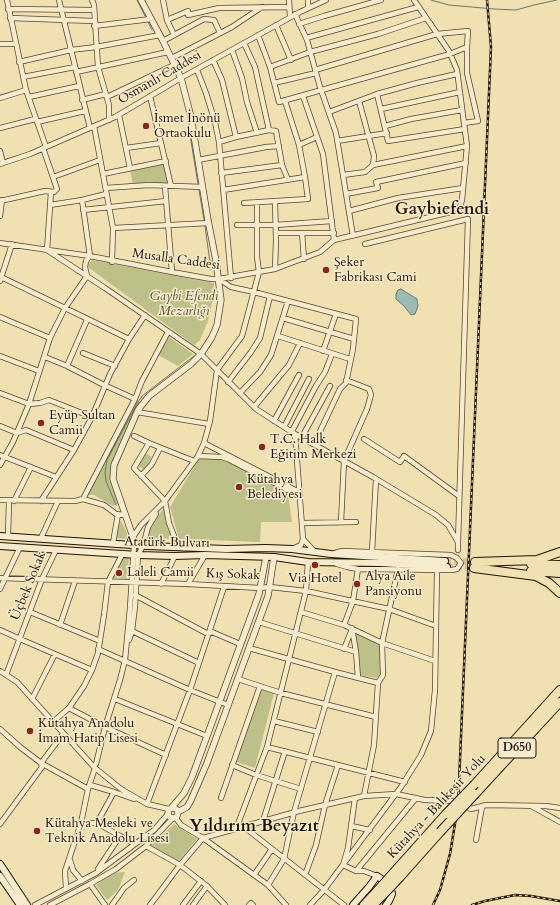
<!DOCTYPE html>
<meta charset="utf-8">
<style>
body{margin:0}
canvas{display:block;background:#f1e0b1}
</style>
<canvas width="560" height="905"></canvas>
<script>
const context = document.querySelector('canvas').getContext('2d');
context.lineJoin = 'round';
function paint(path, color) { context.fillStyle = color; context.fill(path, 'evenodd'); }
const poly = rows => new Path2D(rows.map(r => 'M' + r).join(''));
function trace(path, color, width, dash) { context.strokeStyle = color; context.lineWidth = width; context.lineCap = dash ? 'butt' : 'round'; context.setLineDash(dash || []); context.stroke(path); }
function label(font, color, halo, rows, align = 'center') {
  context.font = font + ' Cardo,serif'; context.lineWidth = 3; context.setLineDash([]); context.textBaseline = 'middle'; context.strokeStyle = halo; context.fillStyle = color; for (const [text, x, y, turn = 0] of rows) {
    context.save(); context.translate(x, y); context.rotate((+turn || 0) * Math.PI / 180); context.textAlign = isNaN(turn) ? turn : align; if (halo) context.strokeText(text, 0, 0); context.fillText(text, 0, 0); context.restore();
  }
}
paint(poly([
 [165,163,171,186,133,186,130,168],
 [92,260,214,283,213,299,208,321,200,340,194,345,89,268,88,265],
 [169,337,193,354,178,366,158,355],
 [135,399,145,405,114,465,115,483,123,502,113,506,94,495,86,495],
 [145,453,152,457,145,470,138,466],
 [200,457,228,459,276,485,288,495,292,522,261,522,260,542,179,539,170,507],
 [164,508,167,524,173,539,147,538,151,525],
 [121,521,127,533,127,539,116,538,118,522],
 [122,556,129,557,127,581,110,580],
 [358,633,380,644,380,674,377,678,360,675,356,635],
 [261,689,274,693,255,768,236,762],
 [174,824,197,839,178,862,150,847],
 [125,872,118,890,107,900,96,885,112,873]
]), '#bdc189');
const water = poly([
 [401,289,417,299,418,306,415,314,411,315,404,306,396,299,396,294,398,290,401,289]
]);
paint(water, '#9cbbb4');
trace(water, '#6b786d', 1);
trace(poly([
 [137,0,145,16],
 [431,0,449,5,494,9,516,10,534,5,557,0],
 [148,22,152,30],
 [190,135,198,184],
 [199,190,204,220],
 [205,226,211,270],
 [116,505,106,481,105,473,107,460,138,402,142,396,194,356]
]), '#6b786d', 1);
trace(poly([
 [445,561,475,562],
 [447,567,474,568]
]), '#d2c197', 6, [6, 3]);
const minor = poly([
 [7,0,26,90,46,147],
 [59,0,90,128],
 [92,0,94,5,98,67,109,105,109,120],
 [163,0,167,20,174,35],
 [289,0,290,17],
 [308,0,308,8],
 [8,9,94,10],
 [295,14,307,40,320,87,336,133,353,236],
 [10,18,94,21],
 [167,20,188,11,188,15,219,8,289,7],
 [299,24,324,16,381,0],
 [276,25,291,60],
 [94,26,151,19],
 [258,35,270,67,279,102,450,54,467,47],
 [306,38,418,7],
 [163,41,204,19,214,20,220,33],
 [244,43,255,67,269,130],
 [0,44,15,44],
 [232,50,242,78,247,102,257,133],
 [172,58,232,27,262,7],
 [213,60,222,80,236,137],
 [19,62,71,50,96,47,160,35],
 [270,67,310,52,378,34,426,18],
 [197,70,206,93,215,122,219,142,231,278],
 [315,70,437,34,468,31,467,47,467,73,478,121,464,123],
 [76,72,168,52],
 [23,77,75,67],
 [274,83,316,73],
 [377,94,388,141,465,129],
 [150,96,171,186],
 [303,96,323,154,334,240],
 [29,97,79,86],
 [107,97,174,65],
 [0,98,26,90],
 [82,100,106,94],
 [285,101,299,145],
 [381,109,460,92],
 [329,112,377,94,417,83,457,74],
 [119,115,130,168],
 [37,122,85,111],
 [94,126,113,228,112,262],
 [385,126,411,119,462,110],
 [0,128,35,119],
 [337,141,387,133],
 [219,142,236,137,269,130,276,131,282,165,288,180],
 [126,148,161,143],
 [0,151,3,163],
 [198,160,266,147,279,146],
 [0,164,30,154,115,117,181,78,300,12,326,0],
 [373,165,467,146],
 [221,173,282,165],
 [103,174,166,161],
 [343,175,365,172,373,165,374,156,359,101],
 [53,177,100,160],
 [165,186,172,272],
 [106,188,149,185,203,187],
 [223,190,305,177,299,145,317,137],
 [51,192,47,250,105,288,201,354,256,409,295,434,373,477,436,515,448,525,458,542,458,550],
 [346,194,378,188,376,182,466,163],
 [0,201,45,191,54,192,57,189,43,148],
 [275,201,276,240,275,269],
 [244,203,308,199,305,177],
 [50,205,82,200,106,194],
 [83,210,166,201],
 [349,211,398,198,463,188],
 [0,216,2,200],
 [237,225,275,225,332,221],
 [113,228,209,223],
 [276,233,334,233],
 [302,233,304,259],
 [0,243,90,256,172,272,211,279,219,279,275,269,320,252,334,240,459,210,462,200,467,146,457,70,449,51,414,0],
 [365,244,468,219,458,542],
 [1,277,129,339],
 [219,279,231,287,254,292,356,319,353,349,346,383,340,389,314,444],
 [0,281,12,244],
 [0,317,50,338],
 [283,318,354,339],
 [278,336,350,359],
 [323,351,336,314],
 [83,353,115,366],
 [0,356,39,371],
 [45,357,67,366,104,385,135,399],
 [67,366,87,320],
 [228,382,251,352,260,338,270,296],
 [0,393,29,404,40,403,49,400,92,417],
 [240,393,260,372,271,355,288,301],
 [254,407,289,365,300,343],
 [137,412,209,424],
 [274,421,299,375],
 [0,426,17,433,26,430,74,450],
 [284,427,309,379],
 [292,431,316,386,325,372,332,354],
 [134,436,149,443],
 [302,437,330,386],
 [364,439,400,462,404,456,459,496],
 [204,443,299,492],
 [0,455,56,477],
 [198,456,222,457,228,459,300,496],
 [0,465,13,442,29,404,50,338,65,308,87,276,85,267,86,261,90,256,82,200],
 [141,476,152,464,160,448],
 [83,499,104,505,116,514,124,515],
 [0,500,75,501,83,499,135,399,142,381,168,332],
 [14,501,31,467],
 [41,501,74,450,92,417,110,374,129,339,145,315],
 [341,522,344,461,367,409,371,395,369,389,346,380],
 [302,523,356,522],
 [8,536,9,501],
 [41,538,58,501],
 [303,539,315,552],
 [113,543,118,514],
 [184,548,176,541,169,523,165,501,134,468,149,443,194,461],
 [292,549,301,545,303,539,295,434],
 [372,552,376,479],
 [335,553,342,551,451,555,457,558,461,563,457,569,452,570,358,569,347,567,337,564],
 [0,578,188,584,260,588,270,587,306,591,389,609,436,626],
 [161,584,175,556],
 [188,584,205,555],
 [0,589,20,547],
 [135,595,208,634,212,632,240,644],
 [30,612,100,641],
 [301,612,344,625,382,643,435,661],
 [259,622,356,652,352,628],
 [60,625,75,581],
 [344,625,353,601,358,569],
 [0,630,20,639,92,670],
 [132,631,199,663],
 [129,640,132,631,135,606,138,555,143,546,148,527,156,514],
 [249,648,335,672,378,683],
 [98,649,190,690,228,705],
 [344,649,352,629],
 [356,652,358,678],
 [0,671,17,682,93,766],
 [6,675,42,579,56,550],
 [238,679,281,693,376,717],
 [32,699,55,654],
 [115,699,207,736],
 [69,708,105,727,166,755],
 [274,721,318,732],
 [53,722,69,708,84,686,92,670,98,653,104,615,108,582,123,553],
 [0,729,20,747,41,763,88,789],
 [267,747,405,782],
 [232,765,256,775,301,789],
 [95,768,121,789,147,804,169,809],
 [90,785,114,792,134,799],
 [364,796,374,745,378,683,383,675,382,643,398,569],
 [221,798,260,686],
 [355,798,348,848,343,865,356,871,364,871,377,876],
 [147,804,190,690,224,587],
 [533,807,560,822],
 [175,817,181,825,203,838,268,885,286,905],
 [263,821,285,751],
 [81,823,97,823,120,836],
 [97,823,114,792],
 [0,824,42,767,41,763,63,734],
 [351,826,370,830],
 [244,827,344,905],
 [236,829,267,747,306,591,308,562],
 [476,840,482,807],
 [146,846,180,865,207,886,225,905],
 [70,860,73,870,82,881],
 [98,869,120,836,135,844],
 [356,871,416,798],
 [254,875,272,849],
 [305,875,316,845,325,805,338,765],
 [90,884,105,905],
 [268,885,284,859,294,812,335,672],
 [66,888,65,871,81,823,88,789,95,768,93,766,96,764,105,727,120,680,125,660,130,608,134,545,133,537,141,525,165,501,198,456,204,443,210,421,217,370,242,336,259,272,257,257,257,202],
 [35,905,96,873,154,830,168,814],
 [50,905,90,884,116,869,146,846,173,818],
 [112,905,124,888,134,880],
 [150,905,180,865,203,838,299,811,364,796,396,794,425,800,452,801,458,805,471,809,486,805,546,806,560,808],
 [183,905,201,881],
 [193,905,207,886],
 [249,905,251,903,253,905],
 [310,905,324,890,401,787,421,755,431,731,435,690,437,570]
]);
const tertiary = poly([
 [133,537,113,479,114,465,138,410,149,396,191,364,201,354,212,337,217,325,221,300,216,261,208,220,191,117,181,78,163,41,141,0],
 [172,807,184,793,192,777,259,594,266,557],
 '168 813a5 5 0 1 1 10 0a5 5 0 1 1-10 0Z',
 [178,812,187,807,191,800,207,763,268,596,274,557]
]);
const secondary = poly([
 [0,536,147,546,226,549,266,548,292,549,331,554,445,561],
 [0,546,138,555,175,556,205,555,274,557,308,562,380,563,447,567],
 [0,864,27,905],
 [0,876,20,905],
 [353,905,369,887,377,876,383,880,390,886,392,894,389,901,386,905]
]);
const trunk = poly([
 [475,562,537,560,560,552],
 [531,564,560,565],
 [474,568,536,576,549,583,560,593],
 [531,571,560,573],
 [475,784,560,690],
 [475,794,560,702],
 [395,871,446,814],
 [400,877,440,832],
 [364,905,378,890],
 [373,905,383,895]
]);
trace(minor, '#56462e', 6);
trace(tertiary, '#56462e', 7);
trace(secondary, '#221303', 8);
trace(trunk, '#221303', 10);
trace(minor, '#f6ebcc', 4.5);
trace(tertiary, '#f6ebcc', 5.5);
trace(secondary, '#f6ebcc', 6);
trace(trunk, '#f1e0b1', 8);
const rail = poly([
 [433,905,440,890,450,854,458,805,491,47,487,0],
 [472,905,485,901,515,895,531,896,560,901]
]);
trace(rail, '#221303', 2.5);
trace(rail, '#f6ebcc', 1, [3]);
const trunkBridge = poly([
 [446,814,475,784],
 [440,832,475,794],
 [378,890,395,871],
 [383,895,400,877]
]);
trace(trunkBridge, '#221303', 10, []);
trace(trunkBridge, '#f1e0b1', 8);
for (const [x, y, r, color] of [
 [146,126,4,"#8f2418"],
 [326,270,4,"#8f2418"],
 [41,423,4,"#8f2418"],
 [262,447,4,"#8f2418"],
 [239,487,4,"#8f2418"],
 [315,565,4,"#8f2418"],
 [119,573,4,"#8f2418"],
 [357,584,4,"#8f2418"],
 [30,731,4,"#8f2418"],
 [37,831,4,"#8f2418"]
]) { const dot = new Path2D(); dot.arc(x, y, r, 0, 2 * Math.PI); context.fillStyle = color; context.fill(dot); trace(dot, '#f6ebcc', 1.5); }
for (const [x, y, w] of [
 [517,748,38]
]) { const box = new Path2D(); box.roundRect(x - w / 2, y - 10, w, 20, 3); context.fillStyle = '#f6ebcc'; context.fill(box); trace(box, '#221303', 1); }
label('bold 12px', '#221303', null, [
 ["D650",517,748]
]);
label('13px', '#221303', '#f6ebcc', [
 ["Osmanlı Caddesi",160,78,-30],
 ["Musalla Caddesi",176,260,8],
 ["Atatürk Bulvarı",167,543,1],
 ["Kış Sokak",233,575,2],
 ["Üçbek Sokak",29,586,-68],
 ["Kütahya - Balıkesir Yolu",437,807,-47]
]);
label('13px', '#221303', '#f6ebcc', [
 ["İsmet İnönü",154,119],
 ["Ortaokulu",154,134],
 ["Şeker",334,263],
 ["Fabrikası Cami",334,278],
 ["Eyüp Sultan",49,416],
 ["Camii",49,431],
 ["T.C. Halk",270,440],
 ["Eğitim Merkezi",270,455],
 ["Kütahya",247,480],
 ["Belediyesi",247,495],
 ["Laleli Camii",127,573],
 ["Alya Aile",365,577],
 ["Pansiyonu",365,592],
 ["Via Hotel",315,579,"center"],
 ["Kütahya Anadolu",38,724],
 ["İmam Hatip Lisesi",38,739],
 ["Kütahya Mesleki ve",45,824],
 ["Teknik Anadolu Lisesi",45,839]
], 'left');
label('italic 13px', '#585032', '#f6ebcc', [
 ["Gaybi Efendi",184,297],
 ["Mezarlığı",184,312]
]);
label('bold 17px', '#221303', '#f6ebcc', [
 ["Gaybiefendi",442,210],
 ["Yıldırım Beyazıt",254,827]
]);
</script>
